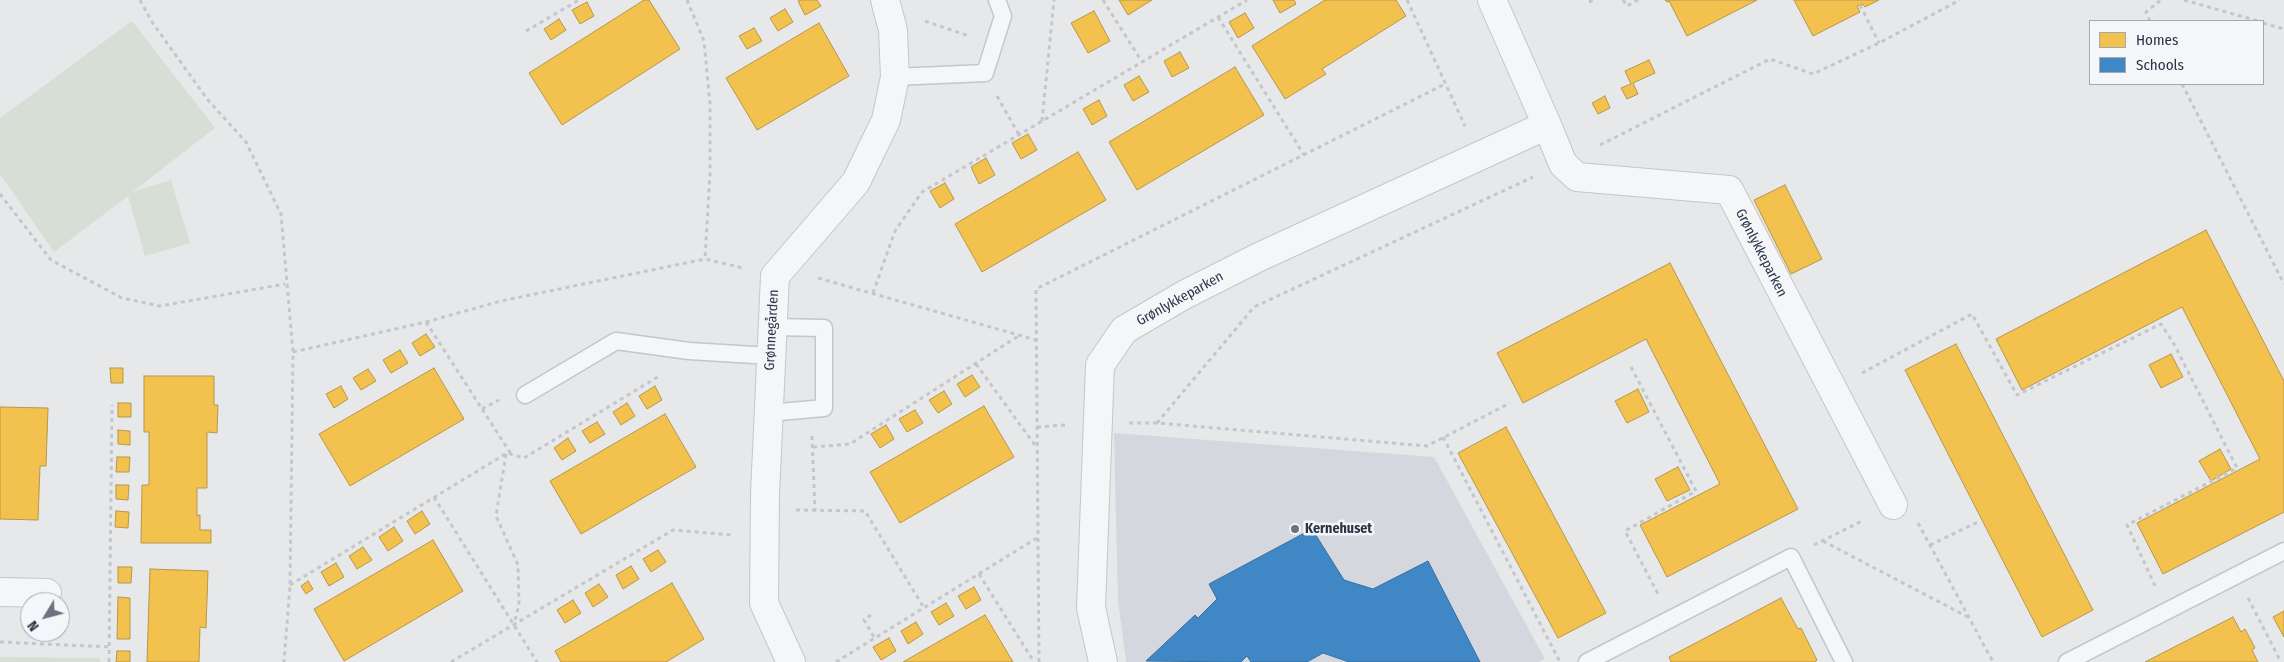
<!DOCTYPE html>
<meta charset="utf-8">
<style>
body{margin:0}
#map{position:relative;width:2284px;height:662px;overflow:hidden;background:#e6e8ea;font-family:"Fira Sans Condensed",sans-serif}
canvas{display:block}
.legend{position:absolute;left:2089px;top:20px;width:175px;height:65px;box-sizing:border-box;background:#f4f6f9;border:1px solid #a4a8b1;margin:0;padding:6px 9px;list-style:none;font-size:15px;color:#2b3445}
.legend li{display:flex;align-items:center;gap:10px;height:25px}
.legend b{width:25px;border:1px solid #a4a8b1}
.north{position:absolute;left:20px;top:592px;width:50px;height:50px;box-sizing:border-box;background:#f4f6f9;border:1px solid #a4a8b1;border-radius:50%;rotate:233deg;font-size:14px;font-weight:700;line-height:20px;text-align:center;color:#2b3445}
.north::after{content:'';display:block;margin:auto;width:18px;height:22px;background:#6c737f;clip-path:polygon(50% 0,100% 100%,50% 72%,0 100%)}
</style>
<div id="map">
<canvas width="2284" height="662"></canvas>
<ul class="legend">
<li><b style="height:14px;background:#f2c14e"></b>Homes</li>
<li><b style="height:14px;background:#3f88c5"></b>Schools</li>
</ul>
<div class="north">N</div>
</div>
<script>
const context = document.querySelector('canvas').getContext('2d');
context.lineJoin = 'round';
function paint(path, color) { context.fillStyle = color; context.fill(path, 'evenodd'); }
const poly = rows => new Path2D(rows.map(r => 'M' + r).join(''));
function trace(path, color, width, dash) { context.strokeStyle = color; context.lineWidth = width; context.lineCap = dash ? 'butt' : 'round'; context.setLineDash(dash || []); context.stroke(path); }
function label(font, color, halo, rows, align = 'center') {
  context.font = font + ' "Fira Sans Condensed",sans-serif'; context.lineWidth = 5; context.setLineDash([]); context.textBaseline = 'middle'; context.strokeStyle = halo; context.fillStyle = color; for (const [text, x, y, turn = 0] of rows) {
    context.save(); context.translate(x, y); context.rotate((+turn || 0) * Math.PI / 180); context.textAlign = isNaN(turn) ? turn : align; if (halo) context.strokeText(text, 0, 0); context.fillText(text, 0, 0); context.restore();
  }
}
paint(poly([
 [1114,433,1434,457,1545,659,1539,662,1126,662,1118,600]
]), '#d4d7dd');
paint(poly([
 [132,21,215,128,132,192,171,180,190,243,145,256,128,196,54,252,0,174,0,118],
 [0,657,100,658,100,662,0,662]
]), '#d6ded6');
const homes = poly([
 [644,0,649,0,680,49,562,125,529,73,644,0],
 [800,0,817,0,821,6,805,15,798,1,800,0],
 [1119,0,1152,0,1128,15,1119,0],
 [1273,0,1294,0,1296,4,1280,13,1273,0],
 [1325,0,1396,0,1406,16,1322,69,1326,74,1285,99,1252,46,1325,0],
 [1665,0,1757,0,1687,36,1669,1,1667,2,1665,0],
 [1794,0,1879,0,1865,7,1862,4,1860,5,1857,6,1860,12,1813,36,1794,0],
 [587,2,594,16,580,24,572,10,587,2],
 [785,9,793,22,778,31,770,18,785,9],
 [1094,11,1110,41,1088,53,1071,23,1094,11],
 [1245,13,1254,28,1238,38,1229,22,1245,13],
 [559,19,566,30,551,40,544,29,559,19],
 [819,23,849,76,757,130,726,78,819,23],
 [754,28,762,41,747,49,739,36,754,28],
 [1180,52,1189,68,1172,77,1164,61,1180,52],
 [1649,60,1655,73,1633,83,1638,94,1627,99,1621,88,1631,84,1625,71,1649,60],
 [1235,67,1264,115,1137,190,1109,142,1235,67],
 [1139,76,1149,92,1133,101,1124,85,1139,76],
 [1605,96,1610,108,1598,114,1592,103,1605,96],
 [1099,100,1107,116,1092,125,1083,109,1099,100],
 [1028,134,1037,150,1021,159,1012,143,1028,134],
 [1078,152,1106,200,982,272,955,224,1078,152],
 [986,158,995,175,979,184,971,167,986,158],
 [945,183,954,199,940,208,930,191,945,183],
 [1785,185,1822,259,1791,274,1754,200,1785,185],
 [2206,230,2284,381,2284,512,2163,574,2137,523,2260,459,2182,307,2022,390,1996,339,2206,230],
 [1670,263,1798,509,1667,577,1640,525,1720,484,1646,339,1523,403,1497,353,1670,263],
 [426,334,435,347,420,356,412,343,426,334],
 [1956,344,2093,610,2042,637,1905,370,1956,344],
 [400,350,408,363,391,373,383,360,400,350],
 [2171,354,2183,377,2161,388,2149,365,2171,354],
 [110,368,123,368,123,383,111,383,110,368],
 [434,368,464,419,350,486,319,434,434,368],
 [368,369,376,381,361,390,353,378,368,369],
 [972,375,980,387,965,397,957,384,972,375],
 [144,376,214,376,214,405,218,405,217,433,207,432,207,488,197,488,197,516,200,515,200,530,211,530,211,543,141,543,142,485,149,485,149,432,144,432,144,376],
 [341,386,348,399,334,408,326,394,341,386],
 [655,386,662,400,647,409,639,396,655,386],
 [1638,389,1649,412,1627,423,1615,401,1638,389],
 [944,391,952,404,938,413,929,400,944,391],
 [118,403,131,403,131,417,118,417,118,403],
 [627,403,635,416,621,425,613,412,627,403],
 [984,406,1014,457,900,523,870,472,984,406],
 [0,407,48,408,46,466,40,466,38,520,0,519,0,407],
 [915,410,923,423,907,432,899,419,915,410],
 [665,414,696,467,581,534,550,481,665,414],
 [597,422,605,434,590,443,582,431,597,422],
 [886,425,894,439,880,448,871,434,886,425],
 [1506,427,1606,613,1558,638,1458,453,1506,427],
 [118,430,130,431,130,445,118,444,118,430],
 [568,438,576,451,562,460,554,448,568,438],
 [2220,449,2231,469,2211,481,2199,461,2220,449],
 [117,457,130,457,129,472,116,472,117,457],
 [1678,467,1690,490,1667,501,1655,479,1678,467],
 [116,485,129,485,128,500,116,499,116,485],
 [116,511,129,512,128,528,115,527,116,511],
 [422,511,430,524,415,534,407,521,422,511],
 [394,527,403,541,388,551,379,537,394,527],
 [433,540,463,591,344,661,314,609,433,540],
 [363,547,372,560,357,569,349,556,363,547],
 [658,550,666,562,651,572,643,559,658,550],
 [336,563,344,577,329,586,321,572,336,563],
 [631,566,639,579,623,589,616,575,631,566],
 [118,567,132,567,131,583,118,583,118,567],
 [150,569,208,571,206,628,200,627,199,662,147,662,150,569],
 [308,581,313,589,306,594,301,586,308,581],
 [672,583,704,639,666,662,561,662,555,651,672,583],
 [599,584,608,597,593,607,585,593,599,584],
 [974,587,981,600,966,609,958,596,974,587],
 [118,597,130,598,130,639,117,639,118,597],
 [1781,598,1798,629,1801,628,1817,660,1815,662,1671,662,1669,657,1781,598],
 [573,600,581,613,565,623,557,610,573,600],
 [946,603,954,616,939,625,931,612,946,603],
 [2284,611,2284,637,2273,617,2284,611],
 [985,615,1013,662,903,662,985,615],
 [2233,617,2241,632,2245,629,2255,648,2252,650,2258,662,2145,662,2233,617],
 [916,622,923,634,908,644,901,631,916,622],
 [889,638,896,651,881,660,873,647,889,638],
 [117,651,130,651,130,662,116,662,117,651]
]);
paint(homes, '#f2c14e');
trace(homes, '#b6974b', 1);
const schools = poly([
 [1312,529,1344,580,1373,589,1428,561,1480,662,1349,662,1323,653,1307,662,1251,662,1247,656,1241,662,1146,661,1195,615,1198,618,1217,599,1209,584,1312,529]
]);
paint(schools, '#3f88c5');
trace(schools, '#396f9f', 1);
const lane = poly([
 [895,77,985,73,1003,16,997,0],
 [525,395,616,341,689,351,771,356],
 [769,413,824,408,824,328,773,327],
 [1587,662,1791,557,1844,662],
 [2067,662,2284,551]
]);
const street = poly([
 [1547,125,1563,164,1577,177,1729,190,1893,505],
 [0,592,47,593],
 [791,662,764,603,765,494,775,276,856,182,886,120,895,77,893,30,885,0],
 [1103,662,1091,608,1100,365,1124,330,1184,295,1259,257,1547,125,1492,0]
]);
trace(lane, '#c4c6c8', 19);
trace(street, '#c4c6c8', 30);
trace(poly([
 [140,0,152,22,207,99,246,142,281,214,293,352,290,585,284,662],
 [687,0,704,41,710,104,710,173,705,259],
 [1103,0,1142,62],
 [1407,0,1465,126],
 [1623,0,1627,6,1638,0],
 [2184,0,2258,21],
 [1589,2,1594,0],
 [1860,5,1879,43],
 [1218,17,1304,155],
 [925,21,969,36],
 [2150,21,2146,12,2161,0],
 [2263,23,2284,29],
 [526,31,579,0],
 [2182,84,2284,284],
 [997,96,1019,135],
 [1042,121,1054,0],
 [1600,145,1770,59,1813,74,1879,43,1960,0],
 [0,194,51,260,122,298,160,306,285,284],
 [818,278,1036,340],
 [873,293,895,231,922,192,1247,0],
 [426,322,511,454],
 [293,352,426,322,501,301,705,259,743,268],
 [976,364,1037,448],
 [1631,367,1696,491,1625,531,1659,596],
 [1862,373,1972,314,2017,395,2161,324,2174,344,2237,468,2127,525,2156,588],
 [482,409,499,400],
 [1129,423,1157,423,1427,446,1510,403],
 [1157,423,1254,307,1533,177],
 [1037,427,1065,425],
 [812,436,815,511],
 [1443,437,1560,662],
 [813,447,850,444,1020,335],
 [506,454,496,516,518,565,519,605,514,624],
 [434,497,537,662],
 [796,510,865,511,924,608],
 [1918,523,1993,662],
 [1823,541,1968,617],
 [1814,545,1864,520],
 [1930,545,1980,521],
 [979,574,1034,662],
 [290,585,507,453,524,458,661,375],
 [2248,598,2281,662],
 [871,615,864,620,875,639],
 [0,642,111,647],
 [109,662,112,405],
 [451,662,673,530,732,535],
 [836,662,1037,538],
 [1039,662,1036,289,1445,84]
]), '#c5c6ca', 3, [4, 4]);
trace(lane, '#f5f6f7', 16);
trace(street, '#f5f6f7', 28);
for (const [x, y, r, color] of [
 [1295,529,5,"#6c737f"]
]) { const dot = new Path2D(); dot.arc(x, y, r, 0, 2 * Math.PI); context.fillStyle = color; context.fill(dot); trace(dot, '#f4f6f9', 2); }
label('14px', '#2b3445', '#f4f6f9', [
 ["Grønlykkeparken",1761,253,63],
 ["Grønlykkeparken",1180,299,-29],
 ["Grønnegården",772,330,-87]
]);
label('bold 14px', '#2b3445', '#f4f6f9', [
 ["Kernehuset",1305,529]
], 'left');
</script>
